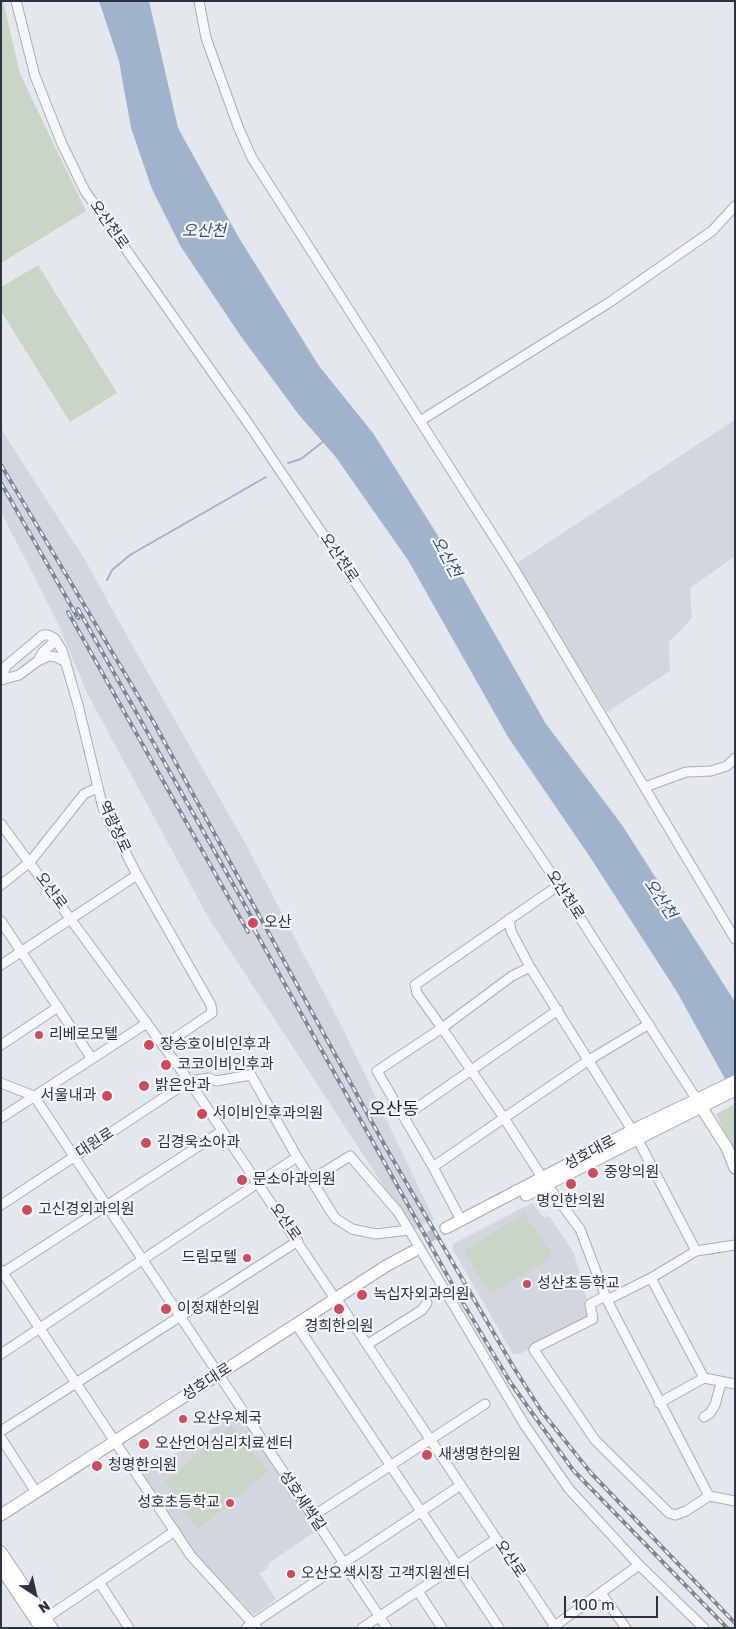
<!DOCTYPE html>
<meta charset="utf-8">
<style>
body{margin:0}
#map{position:relative;width:736px;height:1629px;overflow:hidden;background:#e4e7ec;font-family:Rubik,sans-serif}
canvas{display:block}
.frame{position:absolute;inset:0;border:2px solid #2b3445;pointer-events:none}
.north{position:absolute;left:10px;top:1569px;width:50px;height:50px;-webkit-text-stroke:4px #f4f6f9;paint-order:stroke;rotate:145deg;font-size:14px;font-weight:700;line-height:20px;text-align:center;color:#2b3445}
.north::after{content:'';display:block;margin:auto;width:18px;height:22px;background:#2b3445;clip-path:polygon(50% 0,100% 100%,50% 72%,0 100%)}
.scale{position:absolute;left:564px;top:1596px;width:94px;height:22px;box-sizing:border-box;border:2px solid #2b3445;border-top:0;padding-left:6px;font-size:15px;line-height:18px;white-space:nowrap;color:#2b3445;-webkit-text-stroke:4px #f4f6f9;paint-order:stroke}
</style>
<div id="map">
<canvas width="736" height="1629"></canvas>
<div class="frame"></div>
<div class="north">N</div>
<div class="scale">100 m</div>
</div>
<script>
const context = document.querySelector('canvas').getContext('2d');
context.lineJoin = 'round';
function paint(path, color) { context.fillStyle = color; context.fill(path, 'evenodd'); }
const poly = rows => new Path2D(rows.map(r => 'M' + r).join(''));
function trace(path, color, width, dash) { context.strokeStyle = color; context.lineWidth = width; context.lineCap = dash ? 'butt' : 'round'; context.setLineDash(dash || []); context.stroke(path); }
function label(font, color, halo, rows, align = 'center') {
  context.font = font + ' Rubik,"Noto Sans KR",sans-serif'; context.lineWidth = 4.5; context.setLineDash([]); context.textBaseline = 'middle'; context.strokeStyle = halo; context.fillStyle = color; for (const [text, x, y, turn = 0] of rows) {
    context.save(); context.translate(x, y); context.rotate((+turn || 0) * Math.PI / 180); context.textAlign = isNaN(turn) ? turn : align; if (halo) context.strokeText(text, 0, 0); context.fillText(text, 0, 0); context.restore();
  }
}
paint(poly([
 [735,420,735,556,690,588,692,618,669,642,670,671,607,712,514,565],
 [1,429,84,558,127,636,245,843,344,1031,434,1219,413,1231,208,917,87,693,57,621,1,512],
 [532,1203,544,1218,549,1216,574,1253,591,1314,522,1353,513,1354,453,1250,453,1244],
 [240,1410,316,1531,269,1563,267,1569,259,1573,276,1599,254,1615,194,1552,143,1475]
]), '#d2d6de');
paint(poly([
 [1,1,3,1,20,74,86,211,1,263],
 [38,265,117,393,70,422,1,311,1,287],
 [735,1104,735,1154,716,1114],
 [524,1214,549,1250,552,1258,489,1294,464,1250],
 [231,1426,268,1471,197,1530,165,1481]
]), '#c9d6c5');
paint(poly([
 [99,1,149,1,178,128,239,238,319,366,373,433,447,550,546,724,622,825,735,1002,735,1097,677,992,590,857,508,737,408,560,335,456,299,415,240,335,181,247,152,189,131,128,119,61]
]), '#9fb4cc');
trace(poly([
 [288,463,301,459,324,441],
 [107,580,112,570,130,555,266,477]
]), '#9fb4cc', 2);
trace(poly([
 [412,1246,446,1228]
]), '#bfc3cb', 11, [11, 5.5]);
const minor = poly([
 [16,1,35,76,62,144,85,191,250,426,559,885,697,1100],
 [199,1,206,38,239,129,252,158,510,562,735,939],
 [420,421,610,302,712,231,735,206],
 [38,661,43,652,56,640],
 [2,679,6,666,43,635,48,635,54,638,62,650,78,705,103,808,137,875,211,1005,212,1013,163,1046],
 [1,680,19,675,38,661,49,656,56,657,66,662],
 [645,787,686,772,711,771,727,766,735,758],
 [1,824,189,1081,332,1294],
 [1,885,30,862,84,794,97,788],
 [509,919,511,931,530,967,637,1138,696,1251],
 [1,921,92,1059],
 [1,965,137,875],
 [530,967,512,976,442,1028,417,993,415,985,559,885],
 [649,1024,589,1060,504,1118,433,1167,377,1071,442,1028,504,1118,547,1185,580,1229,607,1300,709,1496,735,1501],
 [1,1045,58,1007],
 [1,1083,34,1096,387,1628],
 [405,1116,558,1010],
 [1,1118,147,1023],
 [433,1167,461,1220],
 [311,1180,350,1156,398,1212,409,1230],
 [1,1205,189,1081,209,1078,216,1081,251,1075,297,1157,335,1218,352,1229,376,1234,409,1230,524,1424,569,1489,639,1565,704,1628],
 [1,1270,191,1556,257,1628],
 [1,1274,222,1131],
 [651,1278,704,1378],
 [605,1296,590,1304,593,1319,535,1348,534,1350,595,1440,669,1513,675,1515,686,1511,709,1496],
 [336,1298,556,1628],
 [607,1300,651,1278,696,1251,735,1245],
 [296,1324,499,1628],
 [368,1344,422,1310,427,1303],
 [1,1354,297,1157],
 [659,1403,704,1378,735,1384],
 [704,1417,710,1413,715,1405,721,1383],
 [1,1431,298,1241],
 [1,1438,32,1486],
 [313,1516,485,1404],
 [99,1582,129,1628],
 [418,1591,442,1628],
 [601,1593,626,1628],
 [46,1618,175,1531],
 [246,1628,461,1485],
 [362,1628,496,1539],
 [552,1628,639,1565]
]);
const major = poly([
 [698,1102,727,1148,735,1168],
 [526,1195,735,1090],
 [446,1228,633,1130,735,1081],
 [1,1515,386,1266,414,1251],
 [1,1552,52,1628],
 [1,1568,41,1628]
]);
trace(minor, '#a9aeb7', 11);
trace(major, '#a3abb8', 13);
trace(minor, '#f7f8fa', 9);
trace(major, '#fff', 11);
const rail = poly([
 [1,465,153,721,385,1146,514,1368,542,1412,591,1473,735,1623],
 [1,483,78,618],
 [78,609,256,925],
 [68,612,248,932],
 [249,920,456,1291,510,1382,573,1470,727,1628]
]);
trace(rail, '#7d8696', 4);
trace(rail, '#f4f6f9', 2, [5.5]);
for (const [x, y, r, color] of [
 [253,923,6,"#d1495b"],
 [39,1035,5,"#d1495b"],
 [149,1045,6,"#d1495b"],
 [166,1065,6,"#d1495b"],
 [144,1086,6,"#d1495b"],
 [107,1096,6,"#d1495b"],
 [202,1114,6,"#d1495b"],
 [146,1143,6,"#d1495b"],
 [593,1173,6,"#d1495b"],
 [242,1180,6,"#d1495b"],
 [571,1184,6,"#d1495b"],
 [27,1210,6,"#d1495b"],
 [247,1258,5,"#d1495b"],
 [527,1284,5,"#d1495b"],
 [362,1295,6,"#d1495b"],
 [166,1309,6,"#d1495b"],
 [339,1309,6,"#d1495b"],
 [183,1419,5,"#d1495b"],
 [144,1444,6,"#d1495b"],
 [427,1455,6,"#d1495b"],
 [97,1466,6,"#d1495b"],
 [230,1503,5,"#d1495b"],
 [291,1574,5,"#d1495b"]
]) { const dot = new Path2D(); dot.arc(x, y, r, 0, 2 * Math.PI); context.fillStyle = color; context.fill(dot); trace(dot, '#f4f6f9', 2); }
label('15px', '#2b3445', '#f4f6f9', [
 ["오산천로",109,225,55],
 ["오산천로",339,558,56],
 ["역광장로",114,827,65],
 ["오산로",51,891,54],
 ["오산천로",565,895,57],
 ["대원로",95,1143,-33],
 ["성호대로",590,1153,-28],
 ["오산로",285,1222,55],
 ["성호대로",207,1382,-33],
 ["성호새싹길",302,1501,56],
 ["오산로",510,1559,56]
]);
label('15px', '#2b3445', '#f4f6f9', [
 ["오산",264,923],
 ["리베로모텔",49,1035],
 ["장승호이비인후과",160,1045],
 ["코코이비인후과",177,1065],
 ["밝은안과",155,1086],
 ["서울내과",96,1096,"right"],
 ["서이비인후과의원",213,1114],
 ["김경욱소아과",157,1143],
 ["중앙의원",604,1173],
 ["문소아과의원",253,1180],
 ["명인한의원",571,1202,"center"],
 ["고신경외과의원",38,1210],
 ["드림모텔",237,1258,"right"],
 ["성산초등학교",537,1284],
 ["녹십자외과의원",373,1295],
 ["이정재한의원",177,1309],
 ["경희한의원",339,1327,"center"],
 ["오산우체국",193,1419],
 ["오산언어심리치료센터",155,1444],
 ["새생명한의원",438,1455],
 ["청명한의원",108,1466],
 ["성호초등학교",220,1503,"right"],
 ["오산오색시장 고객지원센터",301,1574]
], 'left');
label('italic 16px', '#34527a', '#f4f6f9', [
 ["오산천",204,231],
 ["오산천",446,557,61],
 ["오산천",660,899,56]
]);
label('18px', '#1d2536', '#f4f6f9', [
 ["오산동",394,1110]
]);
</script>
